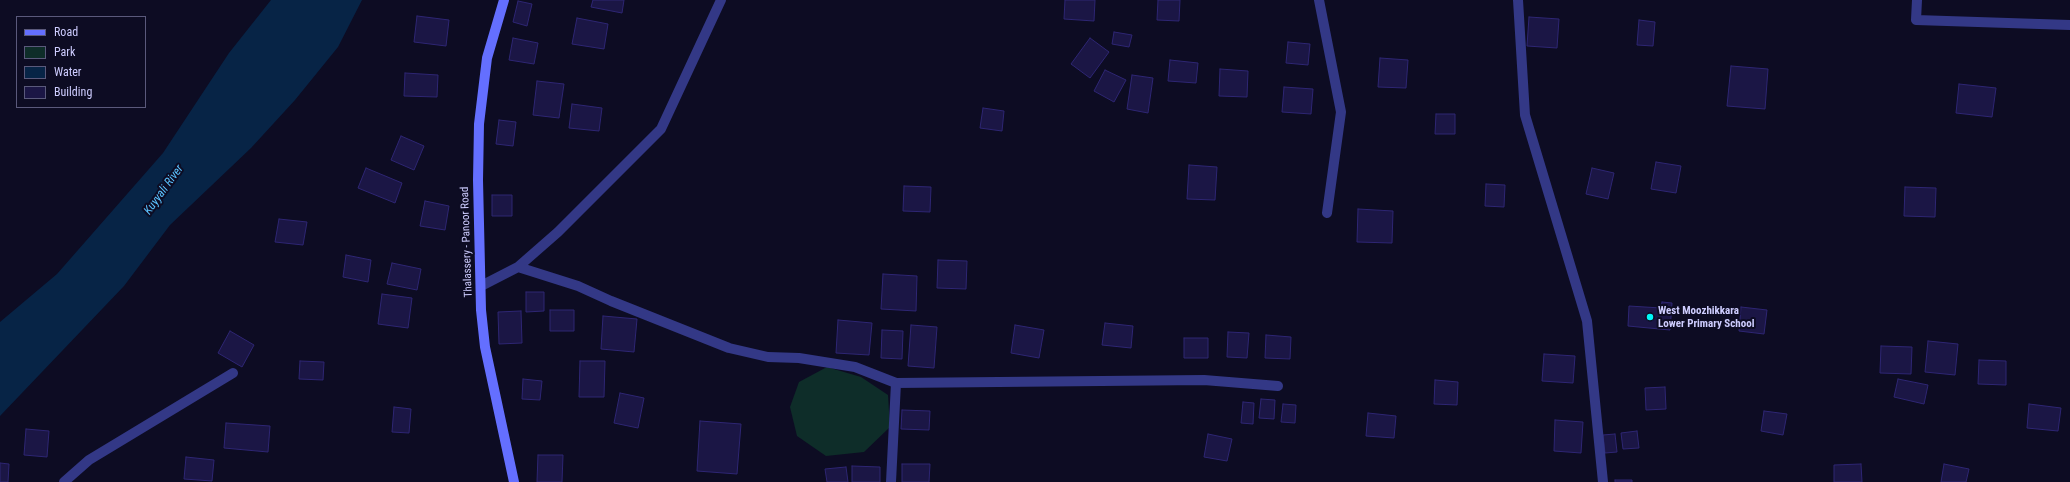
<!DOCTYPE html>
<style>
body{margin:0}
#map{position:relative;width:2070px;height:482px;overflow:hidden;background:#0d0c23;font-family:"Roboto Condensed",sans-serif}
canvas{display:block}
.legend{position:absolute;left:16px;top:16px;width:130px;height:92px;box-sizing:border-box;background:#0d0c23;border:1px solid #5a597b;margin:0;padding:5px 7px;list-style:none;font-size:12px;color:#cecdff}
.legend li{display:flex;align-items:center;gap:8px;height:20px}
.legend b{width:20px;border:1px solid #5a597b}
</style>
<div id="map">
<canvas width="2070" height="482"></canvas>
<ul class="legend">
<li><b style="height:5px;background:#646fff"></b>Road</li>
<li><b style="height:11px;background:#0e2d29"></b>Park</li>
<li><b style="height:11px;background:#072446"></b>Water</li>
<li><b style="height:11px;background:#1b1645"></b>Building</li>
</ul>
</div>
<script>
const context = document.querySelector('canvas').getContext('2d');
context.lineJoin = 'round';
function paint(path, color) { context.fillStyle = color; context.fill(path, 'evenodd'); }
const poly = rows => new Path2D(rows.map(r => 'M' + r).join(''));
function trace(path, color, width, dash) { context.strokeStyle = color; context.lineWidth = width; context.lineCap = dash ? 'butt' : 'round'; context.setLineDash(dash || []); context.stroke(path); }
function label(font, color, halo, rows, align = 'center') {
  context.font = font + ' "Roboto Condensed",sans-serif'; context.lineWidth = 4; context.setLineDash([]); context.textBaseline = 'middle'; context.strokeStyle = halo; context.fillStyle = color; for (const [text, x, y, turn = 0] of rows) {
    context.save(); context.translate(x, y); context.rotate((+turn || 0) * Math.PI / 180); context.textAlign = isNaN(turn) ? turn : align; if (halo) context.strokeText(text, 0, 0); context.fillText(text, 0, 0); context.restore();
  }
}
paint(poly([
 [827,367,861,377,888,395,890,427,864,452,826,456,797,436,790,407,799,382]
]), '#0e2d29');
paint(poly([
 [271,0,362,0,338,47,295,100,251,148,170,225,124,286,0,416,0,322,57,274,163,153,229,53]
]), '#072446');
const building = poly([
 [593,0,624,0,622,13,591,7,593,0],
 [1065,0,1095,0,1094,21,1064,19,1065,0],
 [1158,0,1180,0,1179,21,1157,20,1158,0],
 [518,1,532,4,527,26,513,22,518,1],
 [417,16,449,20,446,46,414,42,417,16],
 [1529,17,1559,19,1557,48,1527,46,1529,17],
 [577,18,608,24,604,49,572,44,577,18],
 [1639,20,1655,22,1653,46,1637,45,1639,20],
 [1114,32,1132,35,1129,47,1112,44,1114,32],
 [513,38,538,43,534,64,509,60,513,38],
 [1090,38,1109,52,1090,78,1071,64,1090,38],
 [1288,42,1310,44,1308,65,1286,63,1288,42],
 [1380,58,1408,60,1406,88,1378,87,1380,58],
 [1170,60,1198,63,1196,83,1168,81,1170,60],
 [1731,66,1768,69,1765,109,1727,106,1731,66],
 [1220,69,1248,71,1247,97,1219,96,1220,69],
 [1105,70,1126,80,1114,102,1094,91,1105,70],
 [405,73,438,75,437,97,404,96,405,73],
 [1132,75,1153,78,1148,113,1127,109,1132,75],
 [537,81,564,84,559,118,533,115,537,81],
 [1959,84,1996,88,1992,117,1956,113,1959,84],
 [1284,87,1313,89,1311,114,1282,112,1284,87],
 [572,104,602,108,599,131,569,128,572,104],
 [983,108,1004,111,1002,131,980,128,983,108],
 [1436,114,1455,114,1455,134,1435,134,1436,114],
 [499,120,516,122,513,146,496,144,499,120],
 [401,136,424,146,414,170,391,160,401,136],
 [1656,162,1681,166,1676,193,1651,189,1656,162],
 [1189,165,1217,167,1215,200,1187,199,1189,165],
 [366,168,402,183,395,203,358,188,366,168],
 [1592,168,1614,173,1608,199,1586,194,1592,168],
 [1486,184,1505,185,1504,207,1485,206,1486,184],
 [904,186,931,187,930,212,903,211,904,186],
 [1905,187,1936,188,1935,217,1904,216,1905,187],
 [492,195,512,195,512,216,492,216,492,195],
 [425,201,449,206,445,230,420,226,425,201],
 [1358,209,1393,211,1392,243,1357,242,1358,209],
 [279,219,307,222,303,245,275,242,279,219],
 [346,255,371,260,368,282,343,277,346,255],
 [938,260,967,261,966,289,937,288,938,260],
 [392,263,421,269,417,290,387,284,392,263],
 [883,274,917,276,916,311,881,309,883,274],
 [526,292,544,292,544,311,526,312,526,292],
 [382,294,412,298,408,328,378,324,382,294],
 [1662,302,1672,303,1670,330,1628,326,1629,306,1661,308,1662,302],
 [1741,307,1767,310,1764,334,1739,331,1741,307],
 [550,310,574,310,574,331,550,331,550,310],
 [521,311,522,343,499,344,498,312,521,311],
 [603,316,637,319,634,352,601,349,603,316],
 [838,320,872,323,869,355,836,353,838,320],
 [1105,323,1133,326,1131,348,1102,345,1105,323],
 [911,325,937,327,934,368,908,366,911,325],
 [1015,325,1044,330,1039,358,1011,353,1015,325],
 [882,330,903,331,902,359,881,358,882,330],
 [230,331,254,345,242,367,218,353,230,331],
 [1228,332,1249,333,1247,358,1227,357,1228,332],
 [1266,335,1291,337,1290,359,1265,358,1266,335],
 [1184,338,1208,338,1208,358,1184,358,1184,338],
 [1928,341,1958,344,1955,375,1925,372,1928,341],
 [1881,346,1912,347,1911,374,1880,373,1881,346],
 [1544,354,1575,356,1573,383,1542,381,1544,354],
 [1979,360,2006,361,2006,385,1978,384,1979,360],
 [300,361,324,362,323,380,299,379,300,361],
 [580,361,605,361,604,397,579,397,580,361],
 [523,379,542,381,540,400,522,399,523,379],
 [1898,379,1928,385,1924,404,1894,397,1898,379],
 [1435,380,1458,382,1457,405,1434,404,1435,380],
 [1665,387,1666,409,1646,410,1645,388,1665,387],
 [620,393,644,398,638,428,614,423,620,393],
 [1261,399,1275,400,1274,419,1259,418,1261,399],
 [1243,402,1254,403,1253,424,1241,423,1243,402],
 [1283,404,1296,405,1295,423,1281,422,1283,404],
 [2029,404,2061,408,2058,431,2027,428,2029,404],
 [394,407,411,409,409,433,392,432,394,407],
 [902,410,930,411,929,430,901,429,902,410],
 [1764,411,1787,414,1783,435,1761,431,1764,411],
 [1368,413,1396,416,1394,438,1366,436,1368,413],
 [1555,420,1583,422,1581,453,1554,451,1555,420],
 [700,421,741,424,737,474,697,471,700,421],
 [226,423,270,426,268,452,224,448,226,423],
 [26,429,49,431,47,457,24,455,26,429],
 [1637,431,1639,448,1623,449,1621,433,1637,431],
 [1208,434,1232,439,1227,461,1204,457,1208,434],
 [1615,434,1617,452,1605,453,1603,435,1615,434],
 [538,455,563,455,562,482,537,482,538,455],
 [186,457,214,460,212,481,184,479,186,457],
 [0,463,9,464,8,482,0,482,0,463],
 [902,464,930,464,929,482,902,482,902,464],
 [1861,464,1862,482,1834,482,1834,465,1861,464],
 [1944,464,1969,469,1966,482,1941,482,1944,464],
 [852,466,880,467,880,482,852,482,852,466],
 [846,467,848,482,827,482,825,469,846,467],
 [1615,480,1632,480,1632,482,1615,482,1615,480]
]);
paint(building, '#1b1645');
trace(building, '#2e2673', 1);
trace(poly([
 [1319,0,1341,112,1327,213],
 [1518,0,1525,115,1587,321,1603,482],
 [1917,0,1916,20,2070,25],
 [518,267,578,286,611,301,729,348,768,357,799,358,855,367,896,383,1204,380,1278,386],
 [481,286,518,267,558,232,661,129,721,0],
 [64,482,89,460,233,373],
 [891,482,896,383]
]), '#333886', 10);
trace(poly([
 [504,0,487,58,479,124,478,180,481,310,485,347,514,482]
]), '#646fff', 10);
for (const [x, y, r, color] of [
 [1650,317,4,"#00f7f8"]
]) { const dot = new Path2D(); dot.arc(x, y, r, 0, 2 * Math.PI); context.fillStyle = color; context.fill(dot); trace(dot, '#0d0c23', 1.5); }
label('11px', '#cecdff', '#0d0c23', [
 ["Thalassery - Panoor Road",467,242,-92]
]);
label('bold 11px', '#cecdff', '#0d0c23', [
 ["West Moozhikkara",1658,311],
 ["Lower Primary School",1658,324]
], 'left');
label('italic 12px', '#5bc3ff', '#0d0c23', [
 ["Kuyyali River",164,190,-54]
]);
</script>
